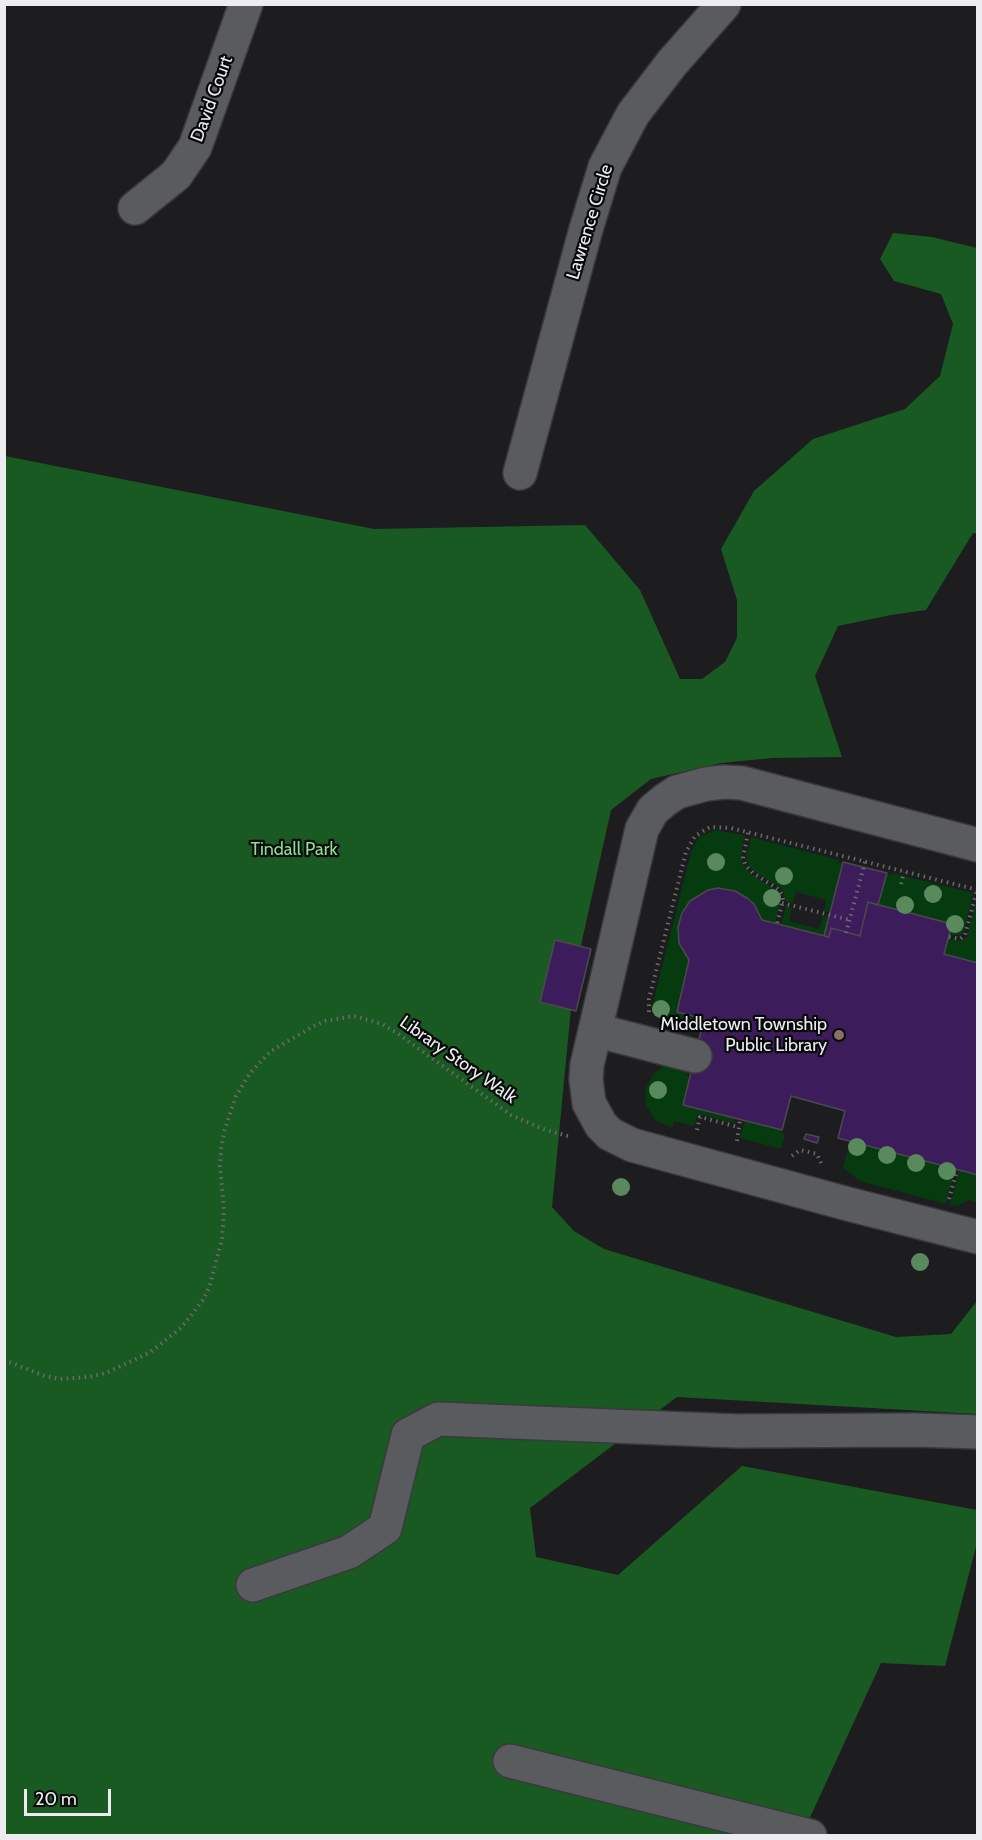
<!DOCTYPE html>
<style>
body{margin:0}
#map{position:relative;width:982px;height:1840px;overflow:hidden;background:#1d1d20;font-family:Cabin,sans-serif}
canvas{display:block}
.frame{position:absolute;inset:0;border:6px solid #ededef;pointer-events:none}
.scale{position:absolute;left:24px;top:1789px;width:87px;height:27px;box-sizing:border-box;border:3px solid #ededef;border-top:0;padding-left:8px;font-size:18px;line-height:21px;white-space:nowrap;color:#ededef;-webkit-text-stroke:4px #070809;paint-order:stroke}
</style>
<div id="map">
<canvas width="982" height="1840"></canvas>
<div class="frame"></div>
<div class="scale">20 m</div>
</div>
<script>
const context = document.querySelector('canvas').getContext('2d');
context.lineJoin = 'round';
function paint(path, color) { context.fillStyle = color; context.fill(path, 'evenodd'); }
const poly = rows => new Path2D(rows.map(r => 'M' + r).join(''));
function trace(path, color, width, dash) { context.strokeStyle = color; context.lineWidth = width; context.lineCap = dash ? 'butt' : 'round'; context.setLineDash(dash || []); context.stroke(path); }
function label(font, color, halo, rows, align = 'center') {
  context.font = font + ' Cabin,sans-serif'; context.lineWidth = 4.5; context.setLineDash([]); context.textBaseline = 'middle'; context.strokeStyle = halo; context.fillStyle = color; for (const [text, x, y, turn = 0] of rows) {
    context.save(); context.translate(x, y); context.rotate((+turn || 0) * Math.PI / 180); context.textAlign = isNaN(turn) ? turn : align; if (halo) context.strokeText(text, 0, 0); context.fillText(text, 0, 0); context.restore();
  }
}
paint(poly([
 [715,830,744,835,741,858,743,865,752,875,776,890,780,895,780,902,775,923,762,920,754,904,741,894,729,889,708,890,698,895,684,909,680,918,678,935,679,943,689,960,677,1012,704,1019,702,1028,658,1016,653,1011,653,1003,691,852,699,837],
 [751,837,839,860,839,862,842,863,829,913,824,911,826,900,796,892,793,903,785,901,784,894,780,888,750,868,746,858],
 [892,873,973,893,964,931,961,935,949,935,952,924,878,905,886,874,891,875],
 [977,897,977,963,944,954,948,939,960,941,967,937],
 [786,906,792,908,789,921,819,929,823,916,829,917,824,936,781,925],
 [666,1065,688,1065,686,1075,690,1076,683,1105,735,1118,734,1123,698,1114,694,1126,674,1121,672,1128,655,1120,646,1105,645,1090,654,1073],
 [745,1121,782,1130,781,1133,785,1135,781,1149,740,1138],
 [850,1141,955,1169,946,1204,860,1181,843,1168],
 [959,1170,977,1175,977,1202,969,1200,956,1206,950,1205]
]), '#063a0f');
paint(poly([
 [893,233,932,237,977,248,977,534,973,533,926,610,891,615,838,626,815,676,842,757,772,758,721,763,651,779,611,810,574,977,552,1207,574,1231,604,1249,896,1337,951,1334,977,1301,977,1414,677,1397,530,1508,536,1557,618,1575,742,1466,977,1510,977,1543,945,1666,881,1663,802,1835,5,1836,5,456,374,529,585,525,640,590,680,679,702,679,725,662,737,638,737,600,721,549,754,491,813,439,905,409,940,376,953,324,941,294,894,281,880,259]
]), '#195922');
const building = poly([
 [843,862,887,873,878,905,868,902,860,936,831,928,829,937,824,936,843,862],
 [718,888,735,891,747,898,754,904,762,920,829,937,831,928,860,936,868,902,952,924,944,954,978,963,978,1175,838,1138,845,1111,791,1096,782,1130,683,1105,704,1019,677,1012,689,960,679,943,678,927,682,913,690,901,708,890,718,888],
 [555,940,591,949,576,1011,540,1002,555,940],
 [806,1134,819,1137,817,1143,804,1139,806,1134]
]);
paint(building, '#3c1c5a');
trace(building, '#4b494d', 1.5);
const minor = poly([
 [135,208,176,175,195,147,246,4],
 [520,473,586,229,605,167,633,114,672,63,724,4],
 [978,845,742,783,724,782,706,784,677,792,665,800,653,810,642,829,587,1065,586,1079,589,1103,601,1125,610,1134,632,1145,848,1204,978,1237],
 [595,1030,695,1056],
 [253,1585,349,1552,385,1528,408,1435,438,1419,737,1431,914,1430,978,1432],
 [510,1761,810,1836]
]);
trace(minor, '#3a3a3c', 36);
trace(poly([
 [748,833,743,858,746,866,753,873,778,889,782,895,783,900,777,924],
 [901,884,904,872],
 [782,903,850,920],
 [846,933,865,862],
 [949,937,960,939,965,935,977,890],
 [649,1012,649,999,686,852,695,836,710,827,731,828,978,890],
 [697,1130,700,1117,738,1127],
 [737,1141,740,1120],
 [792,1156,800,1150,817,1154,821,1163],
 [949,1199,957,1170],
 [4,1360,45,1376,60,1379,89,1377,106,1373,149,1353,181,1328,203,1300,209,1288,222,1239,224,1210,220,1166,221,1149,224,1132,236,1096,250,1073,271,1051,314,1026,325,1021,354,1016,382,1024,397,1033,511,1115,543,1129,571,1137]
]), '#6b6b6e', 4, [1.5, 4.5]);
trace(minor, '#5a5b5e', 33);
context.fillStyle = '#5a895e';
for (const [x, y] of [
 [716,862],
 [784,876],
 [933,894],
 [772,898],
 [905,905],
 [955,924],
 [661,1009],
 [658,1090],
 [857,1147],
 [887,1155],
 [916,1163],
 [947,1171],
 [621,1187],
 [920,1262]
]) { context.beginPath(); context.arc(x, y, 9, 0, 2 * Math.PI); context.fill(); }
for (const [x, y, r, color] of [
 [839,1035,6,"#8d6e63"]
]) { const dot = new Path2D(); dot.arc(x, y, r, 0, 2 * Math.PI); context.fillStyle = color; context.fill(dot); trace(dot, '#070809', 2); }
label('18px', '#ededef', '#070809', [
 ["David Court",212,99,-70],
 ["Lawrence Circle",590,222,-73],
 ["Library Story Walk",458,1060,35]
]);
label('18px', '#8ce191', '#070809', [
 ["Tindall Park",294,850]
]);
label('18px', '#ededef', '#070809', [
 ["Middletown Township",827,1025],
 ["Public Library",827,1046]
], 'right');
</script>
